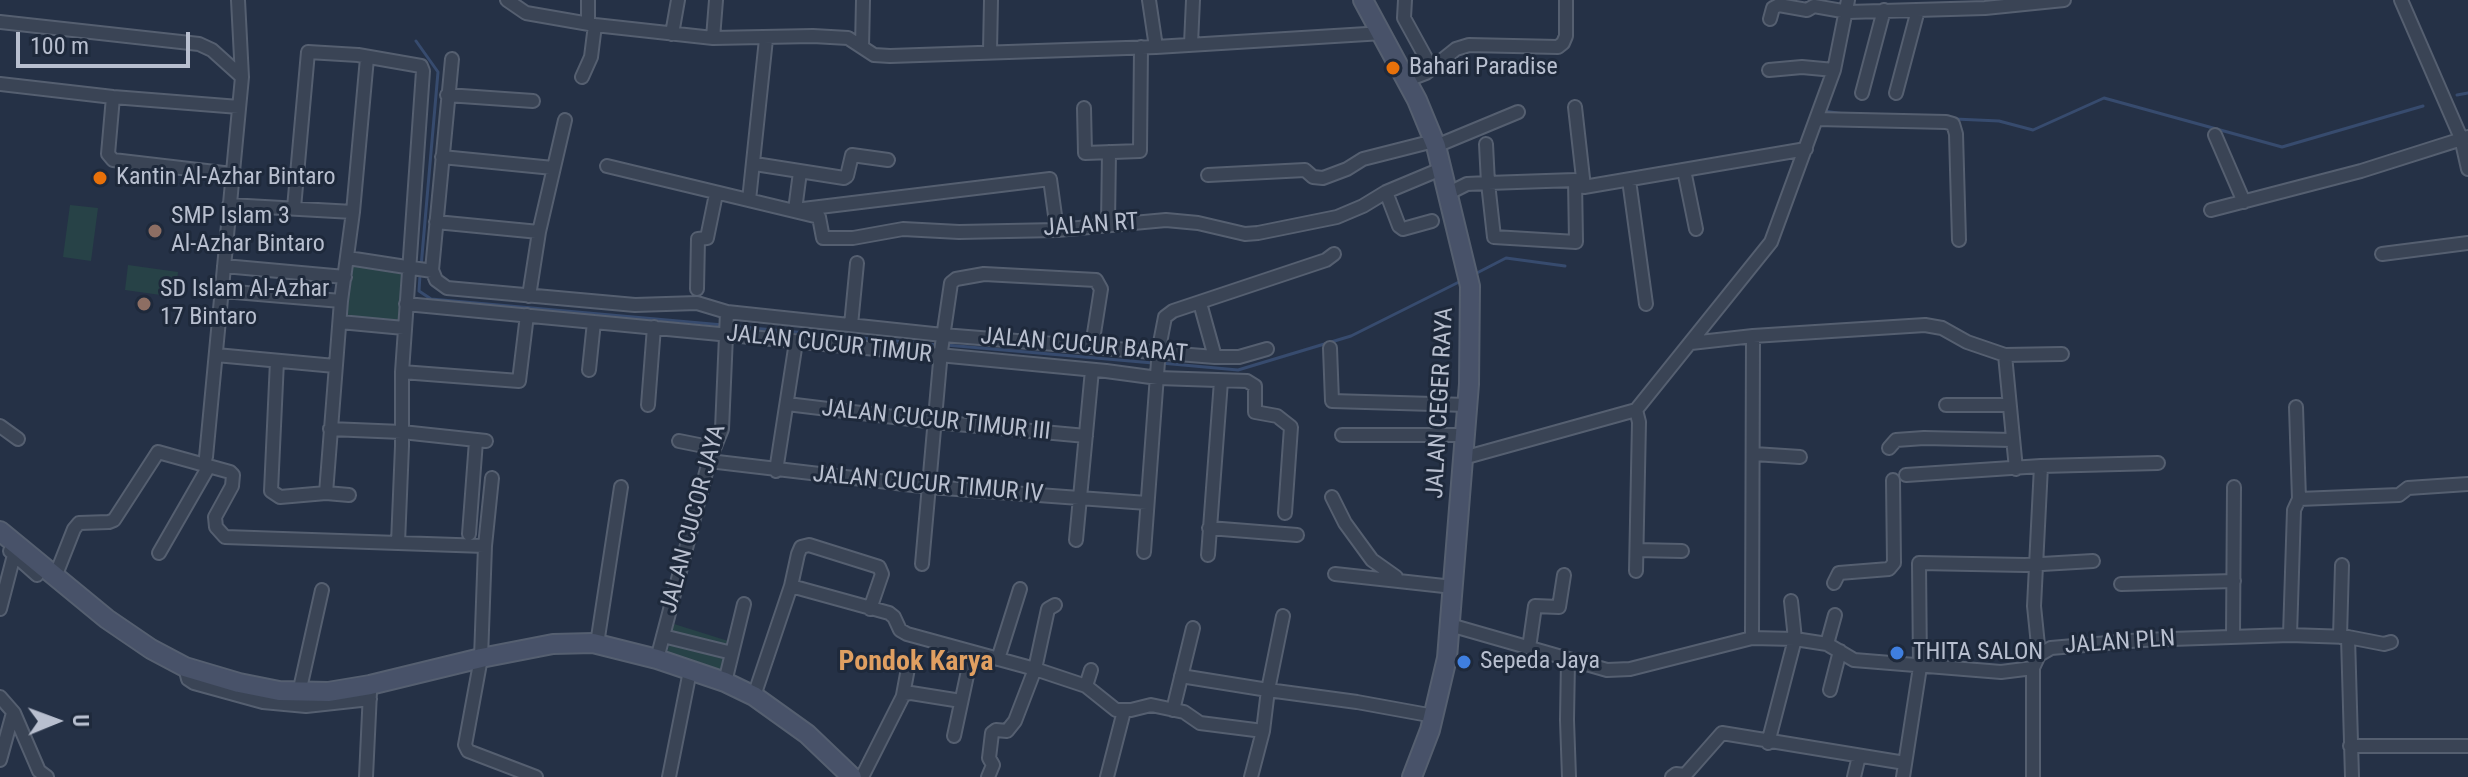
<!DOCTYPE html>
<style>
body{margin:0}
#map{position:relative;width:2468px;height:777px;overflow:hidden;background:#253146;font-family:"Roboto Condensed",sans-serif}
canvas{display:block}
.north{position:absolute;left:16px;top:681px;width:80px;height:80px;-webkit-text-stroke:6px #1e293b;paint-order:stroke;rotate:89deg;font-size:22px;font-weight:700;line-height:32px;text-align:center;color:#b8bfcf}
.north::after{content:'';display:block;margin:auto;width:28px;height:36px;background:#b8bfcf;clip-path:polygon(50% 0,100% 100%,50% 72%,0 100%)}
.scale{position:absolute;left:16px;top:32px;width:174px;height:36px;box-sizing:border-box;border:4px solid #b8bfcf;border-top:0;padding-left:10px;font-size:24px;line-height:28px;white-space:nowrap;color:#b8bfcf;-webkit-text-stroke:6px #1e293b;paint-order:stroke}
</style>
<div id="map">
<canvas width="2468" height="777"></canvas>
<div class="north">U</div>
<div class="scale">100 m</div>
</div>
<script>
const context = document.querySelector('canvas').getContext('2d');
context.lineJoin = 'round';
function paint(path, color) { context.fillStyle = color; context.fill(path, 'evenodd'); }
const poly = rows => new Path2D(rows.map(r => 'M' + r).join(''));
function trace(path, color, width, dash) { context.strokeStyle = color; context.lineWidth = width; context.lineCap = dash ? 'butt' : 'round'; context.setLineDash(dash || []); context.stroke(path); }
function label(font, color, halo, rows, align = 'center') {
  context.font = font + ' "Roboto Condensed",sans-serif'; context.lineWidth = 6; context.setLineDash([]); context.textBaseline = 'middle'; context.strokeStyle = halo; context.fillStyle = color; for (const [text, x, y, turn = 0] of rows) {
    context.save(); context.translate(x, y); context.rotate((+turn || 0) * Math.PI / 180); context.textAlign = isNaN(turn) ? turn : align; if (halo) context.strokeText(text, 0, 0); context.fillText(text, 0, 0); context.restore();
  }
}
paint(poly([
 [70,205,98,208,91,261,63,257],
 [344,261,411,268,405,326,339,320],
 [128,265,178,272,175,297,125,290],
 [674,624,741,645,733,679,666,658]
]), '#274247');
trace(poly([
 [416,41,438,72,421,267],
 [2457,95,2468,93],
 [1824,111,1844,114],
 [1955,119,1999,121,2033,130,2104,98,2282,147,2423,106],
 [420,275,419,291,431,299,723,325],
 [1473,275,1506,258,1565,266],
 [730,326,938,345],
 [946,345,1153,363],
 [1161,363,1238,370,1351,336,1463,280]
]), '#374b6e', 3);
const street = poly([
 [507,0,526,13,595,25,713,38,813,36,848,38,874,55,890,56,1156,47,1383,33],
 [588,0,588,23],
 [1149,0,1156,47],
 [1405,0,1404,18,1432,69],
 [2401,0,2461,138,2468,169],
 [1770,19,1773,8,1779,5,1807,10,1814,6,1848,12,1985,8,2064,0],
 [0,22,199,44,212,50,242,77],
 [672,34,678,0],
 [713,38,716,0],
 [1191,44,1193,0],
 [862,47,863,0],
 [990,51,991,0],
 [452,59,432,270,436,280,447,288,635,305,697,303,727,312,943,335,1215,357,1239,357,1267,349],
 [1769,70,1802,67,1834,70],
 [582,77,591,57,595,25],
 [1405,81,1426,73,1456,49,1469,45,1558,47,1563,43,1566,36,1566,0],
 [0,84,113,97,239,107],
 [1862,93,1884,10],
 [1896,93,1918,10],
 [447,95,533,101],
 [113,97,108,154,113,160,232,174],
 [1575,107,1584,187,1806,149],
 [1084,108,1085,153,1140,151,1141,47],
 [1817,119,1946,122,1953,124,1956,134,1959,240],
 [2215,135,2244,202],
 [1436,146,1518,112],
 [442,157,553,168],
 [755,164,844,178,847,176,852,155,888,160],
 [607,166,819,217,823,238,853,238,903,229,959,232,1057,230,1166,220,1198,223,1245,234,1258,233,1337,217,1363,206,1386,192,1441,169],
 [1684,170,1696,229],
 [800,172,795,210,1050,179,1057,230],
 [1208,175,1305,170,1313,177,1323,178,1347,169,1363,159,1426,143,1432,139],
 [1629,180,1646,304],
 [1386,192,1399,226,1403,229,1432,221],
 [1449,193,1467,184,1488,183,1575,180,1576,242,1494,237,1488,183,1486,144],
 [749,200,766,39],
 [229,205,353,212],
 [294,208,308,52,358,55,421,66,423,71,402,372,402,446,398,543,485,546],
 [2211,210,2361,171,2468,137],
 [436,222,539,232],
 [1108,224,1109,152],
 [2382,254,2468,243],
 [348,258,432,271],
 [224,266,345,277],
 [697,289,698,239,707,238,716,194],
 [223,291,341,301],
 [529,296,539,232,565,120],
 [1200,303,1215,357],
 [406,304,1106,371,1158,378,1247,381,1255,386,1255,412,1277,416,1291,427,1285,513],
 [340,322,404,328],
 [851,325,857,263],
 [1691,343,1753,336],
 [1330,348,1332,401,1467,405],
 [216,355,335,366],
 [2005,355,2016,469],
 [277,361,271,491,280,497,326,493,349,495],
 [589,370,594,322],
 [402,372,519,381,527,315],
 [787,404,935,422,1086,436],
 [648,405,654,327],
 [1946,405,2009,405],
 [0,426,18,439],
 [330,429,402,432,486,441],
 [1342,435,1465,435],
 [679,441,714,448],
 [1889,448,1896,440,1924,438,2012,440],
 [1754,454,1800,457],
 [206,457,242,77,238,0],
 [1463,458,1636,410,1771,242,1834,70,1848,0],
 [709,461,930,487,1147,503],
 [776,471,796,342],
 [1906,475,2041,466,2158,463],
 [492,478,485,546,481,658,465,745,468,751,536,777],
 [326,493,341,301,353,212,367,58],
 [1332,497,1345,523,1372,560,1396,577],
 [2299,499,2399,495,2408,488,2468,484],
 [1209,528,1297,535],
 [469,534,476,441],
 [1076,540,1092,370],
 [1637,550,1682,551],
 [10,551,37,575],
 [1144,552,1159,348,1165,317,1173,311,1326,260,1334,254],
 [159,553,209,466],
 [1208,555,1221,381],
 [922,564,941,351,951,283,956,279,984,274,1096,280,1101,289,1092,346],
 [1636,571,1639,422,1636,410],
 [1335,574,1453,587],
 [55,577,74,529,79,523,109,522,114,520,158,452,230,472,233,475,232,486,215,517,216,527,225,537,398,543],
 [1834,583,1839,573,1889,569,1894,563,1893,480],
 [2121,584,2234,581],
 [791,586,798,554,801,547,809,545,879,567,882,574,870,609],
 [0,609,14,555],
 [1450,625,1607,670,1630,669,1752,638,1795,639,1827,644,1854,660,2001,672,2033,668,2039,655,2051,648,2142,640,2290,635,2348,637,2384,644,2391,642],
 [2290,635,2294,510,2299,499,2296,407],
 [663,636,732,653],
 [2233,637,2234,487],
 [2340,637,2342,565],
 [2348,637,2352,777],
 [1752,638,1753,336,1925,325,1942,328,1967,342,2005,355,2062,354],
 [597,644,621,487],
 [1827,644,1835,615],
 [1529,648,1535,606,1559,607,1564,575],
 [2039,655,2034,606,2041,466],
 [657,659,709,461,722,429,727,312],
 [998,659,1020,589],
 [1568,660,1567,720,1569,777],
 [185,667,188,679,194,683,263,702,306,706,370,699],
 [2033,668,2033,777],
 [1181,676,1268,690,1283,616],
 [725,682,744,604],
 [1086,686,1091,670],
 [1830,690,1840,651],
 [299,693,322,590],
 [903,695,909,663],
 [754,696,791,586,889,613,894,617,900,630,907,634,1035,669,1086,686,1116,710,1131,710,1151,705,1184,712,1200,723,1263,731,1268,690,1357,702,1434,716],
 [0,697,14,713,39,771,47,777],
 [1173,710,1193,628],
 [954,736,972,652],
 [1768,743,1795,639,1791,601],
 [2350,746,2468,746],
 [0,760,13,713],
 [366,777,370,692],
 [669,777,690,671],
 [862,777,904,694,911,693,961,701],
 [988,777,993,765,989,758,992,733,996,730,1007,731,1015,721,1035,669,1048,609,1055,605],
 [1107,777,1124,711],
 [1251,777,1263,731],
 [1672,777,1676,774,1685,775,1722,733,1905,763],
 [1854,777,1859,756],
 [1903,777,1920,667,1919,563,2025,565,2093,561]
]);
const secondary = poly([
 [1363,0,1417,100,1436,146,1470,286,1469,384,1447,658,1430,730,1412,777],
 [0,531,107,619,151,649,185,667,239,683,279,691,328,692,370,685,481,658,553,644,593,643,657,659,725,682,754,696,807,734,852,777]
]);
trace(street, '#555f70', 16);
trace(secondary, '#555f70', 22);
trace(street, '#3a4455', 12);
trace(secondary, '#485269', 18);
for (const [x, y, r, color] of [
 [1393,68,8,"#e8710a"],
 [100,178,8,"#e8710a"],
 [155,231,8,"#8d6e63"],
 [144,304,8,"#8d6e63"],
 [1897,653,8,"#3f7fe0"],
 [1464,662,8,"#3f7fe0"]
]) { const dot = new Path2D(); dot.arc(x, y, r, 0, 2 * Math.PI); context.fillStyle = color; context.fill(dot); trace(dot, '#1e293b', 3); }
label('24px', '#b8bfcf', '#1e293b', [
 ["Bahari Paradise",1409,68],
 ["Kantin Al-Azhar Bintaro",116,178],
 ["SMP Islam 3",171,217],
 ["Al-Azhar Bintaro",171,245],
 ["SD Islam Al-Azhar",160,290],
 ["17 Bintaro",160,318],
 ["THITA SALON",1913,653],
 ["Sepeda Jaya",1480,662]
], 'left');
label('24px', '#b8bfcf', '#1e293b', [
 ["JALAN RT",1091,226,-4],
 ["JALAN CUCUR TIMUR",829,345,6],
 ["JALAN CUCUR BARAT",1084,346,5],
 ["JALAN CEGER RAYA",1441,403,-87],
 ["JALAN CUCUR TIMUR III",936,421,6],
 ["JALAN CUCUR TIMUR IV",928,485,5],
 ["JALAN CUCOR JAYA",694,519,-75],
 ["JALAN PLN",2120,643,-4]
]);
label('bold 28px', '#e09f61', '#1e293b', [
 ["Pondok Karya",916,663]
]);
</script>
